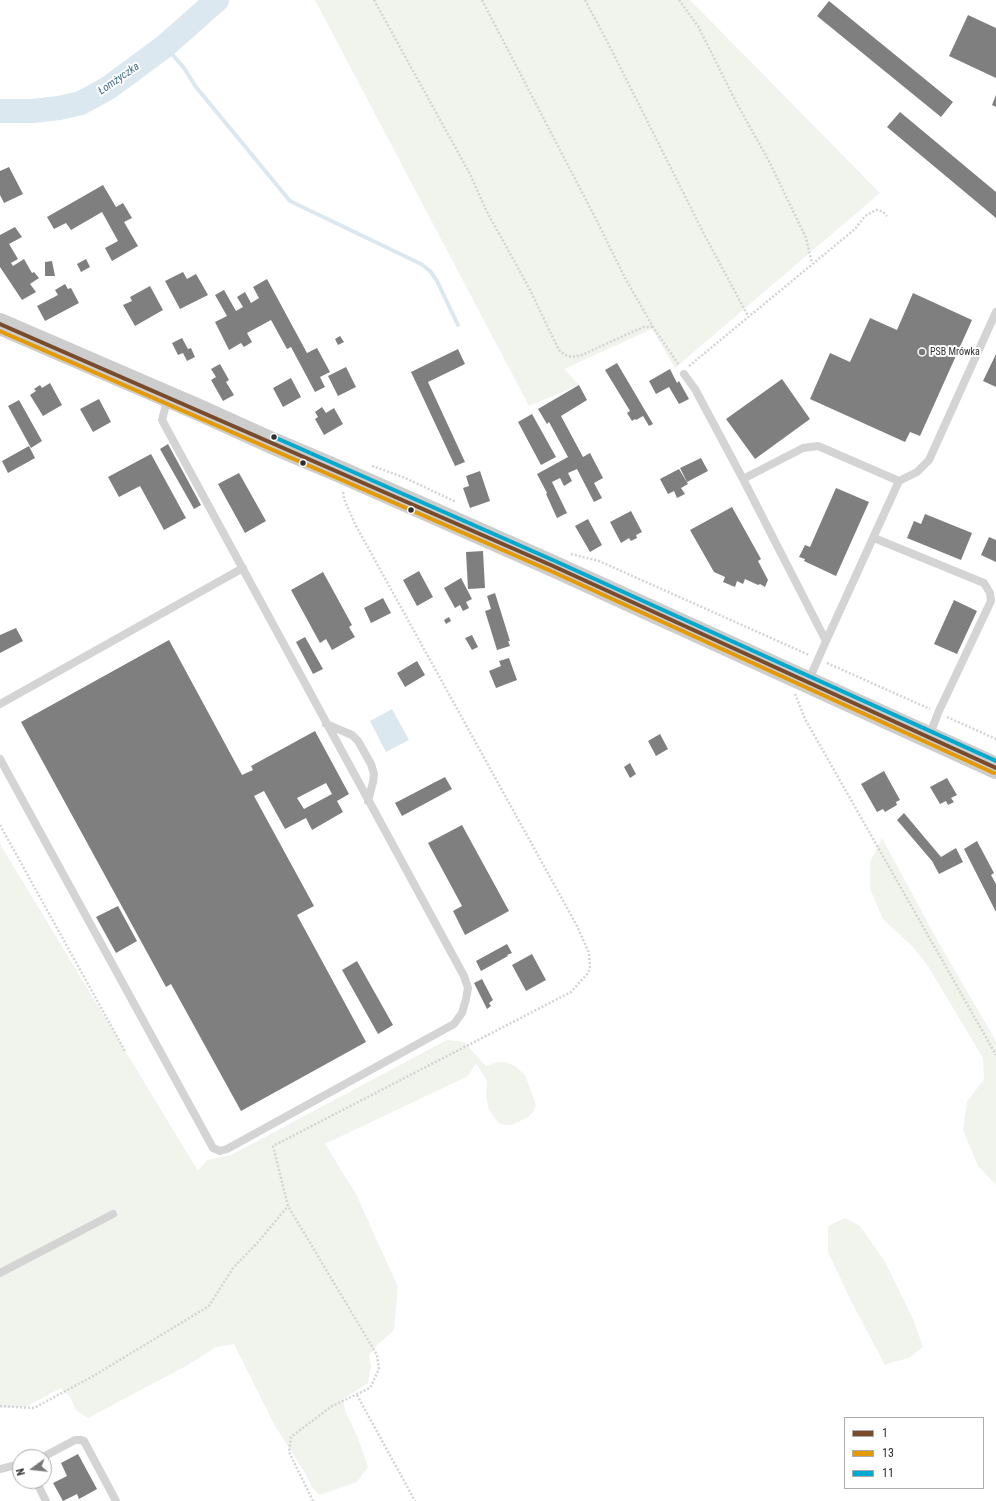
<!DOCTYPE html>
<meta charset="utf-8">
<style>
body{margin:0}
#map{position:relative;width:996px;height:1501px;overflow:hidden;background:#fff;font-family:"Roboto Condensed",sans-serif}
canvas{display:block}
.legend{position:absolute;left:844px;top:1417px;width:140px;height:72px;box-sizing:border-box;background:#fff;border:1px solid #acacac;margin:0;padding:5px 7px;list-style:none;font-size:12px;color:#2f2f2f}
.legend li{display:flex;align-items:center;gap:8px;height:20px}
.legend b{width:20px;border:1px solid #acacac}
.north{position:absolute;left:12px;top:1449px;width:40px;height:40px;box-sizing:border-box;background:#fff;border:1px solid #acacac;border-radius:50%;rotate:255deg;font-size:11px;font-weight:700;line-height:16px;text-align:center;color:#2f2f2f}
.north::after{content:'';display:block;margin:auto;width:14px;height:18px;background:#787878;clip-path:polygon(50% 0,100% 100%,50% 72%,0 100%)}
</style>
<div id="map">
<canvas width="996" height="1501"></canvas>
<ul class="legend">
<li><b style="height:5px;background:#7a4b2a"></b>1</li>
<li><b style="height:5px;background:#e39a05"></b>13</li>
<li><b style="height:5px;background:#00a9ce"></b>11</li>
</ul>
<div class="north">N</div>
</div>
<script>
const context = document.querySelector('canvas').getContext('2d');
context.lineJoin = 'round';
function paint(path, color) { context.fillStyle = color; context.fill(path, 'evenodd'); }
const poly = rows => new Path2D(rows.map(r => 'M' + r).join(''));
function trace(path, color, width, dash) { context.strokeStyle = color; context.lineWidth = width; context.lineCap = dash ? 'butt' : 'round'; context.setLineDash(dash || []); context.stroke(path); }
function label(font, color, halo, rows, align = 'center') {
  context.font = font + ' "Roboto Condensed",sans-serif'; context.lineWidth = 4; context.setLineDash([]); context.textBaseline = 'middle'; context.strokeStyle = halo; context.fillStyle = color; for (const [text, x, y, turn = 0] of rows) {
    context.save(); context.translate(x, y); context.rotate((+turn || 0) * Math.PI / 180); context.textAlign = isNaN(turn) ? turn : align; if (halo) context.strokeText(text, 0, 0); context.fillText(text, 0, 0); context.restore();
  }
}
paint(poly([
 [315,0,690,0,880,193,675,368,652,329,564,369,579,385,529,406],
 [882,838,940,945,996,1041,996,1185,978,1166,963,1130,967,1102,984,1079,983,1058,928,966,913,947,883,919,870,889,870,862],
 [0,844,198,1171,207,1160,231,1155,447,1040,464,1042,486,1066,498,1062,505,1062,515,1066,525,1075,536,1105,534,1111,528,1117,514,1124,506,1125,499,1123,493,1116,488,1107,486,1095,487,1081,476,1063,468,1076,325,1144,356,1194,398,1287,394,1330,377,1345,369,1356,371,1366,368,1383,343,1399,345,1411,358,1438,368,1467,357,1482,319,1495,312,1487,305,1473,275,1426,234,1344,216,1347,186,1366,88,1418,76,1410,70,1397,61,1388,26,1407,0,1408],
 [845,1218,860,1226,884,1260,913,1319,923,1347,909,1358,893,1362,885,1365,851,1301,828,1252,828,1226]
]), '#f1f4ed');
paint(poly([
 [392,709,409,740,386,752,370,721]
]), '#dce8ef');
trace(poly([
 [165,46,184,68,196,87,290,201,421,264,430,271,437,281,458,325]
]), '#dce8ef', 4);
trace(poly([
 [0,111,33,111,59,108,81,103,108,88,134,69,165,46,217,0]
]), '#dce8ef', 24);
paint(poly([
 [829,1,953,102,941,117,817,16],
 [968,15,996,28,996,78,949,56],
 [996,95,996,107,992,105],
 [900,112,996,192,996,218,887,127],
 [9,167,23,194,4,203,0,195,0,171],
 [103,185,116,207,123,203,132,218,124,222,138,246,112,261,105,248,118,241,102,212,71,230,66,223,54,229,47,217],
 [15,227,22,237,9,244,18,259,11,263,13,266,24,259,32,273,34,272,39,278,30,284,36,292,22,300,0,267,0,235],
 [86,259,90,267,81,272,77,264],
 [52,261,55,276,45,276,45,262],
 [183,272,187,279,196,274,208,295,180,309,165,281],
 [267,279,307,353,317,348,330,372,320,377,325,387,315,392,291,347,287,349,271,320,247,333,252,342,244,347,241,343,229,350,215,322,227,316,215,295,224,290,236,311,243,307,237,297,245,292,251,303,259,298,253,287],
 [65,284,68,289,71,288,79,303,45,321,37,306,58,295,55,290],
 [150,286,163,310,135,326,123,305,132,301,130,297],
 [913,293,972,320,920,436,910,432,905,442,810,399,830,353,850,362,870,318,897,330],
 [340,336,344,342,338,345,335,339],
 [182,338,188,349,191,348,195,357,187,361,183,353,178,355,172,343],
 [458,349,465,364,428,382,465,462,455,466,411,372],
 [996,354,996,387,983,381],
 [617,363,653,424,649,426,643,416,636,420,635,419,632,421,627,413,630,411,605,370],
 [220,364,229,380,226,382,234,395,223,401,211,380,216,377,211,369],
 [346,367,356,387,338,396,328,376],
 [670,369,677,383,679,381,689,399,679,404,669,387,656,394,649,381],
 [291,378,301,397,283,407,273,388],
 [782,379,810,419,755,459,726,419],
 [50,383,62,405,43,416,30,395,36,391,34,389,40,385,42,388],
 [579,385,587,400,561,416,583,457,590,453,603,478,594,483,602,498,594,502,577,469,568,473,572,481,564,486,560,478,552,482,567,513,557,518,546,494,547,493,537,474,568,457,549,422,547,424,538,409],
 [99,399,111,422,93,432,80,409],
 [19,400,42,441,31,448,8,406],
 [322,407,326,413,334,408,343,424,324,435,315,419,318,417,315,412],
 [532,414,556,457,541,465,518,422],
 [168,444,201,505,194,509,160,449],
 [29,446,35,458,8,473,2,461],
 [151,454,186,518,164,530,140,486,119,497,108,477],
 [701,458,708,471,687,482,680,468],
 [679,469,688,484,681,488,685,494,677,498,674,491,668,494,660,479],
 [480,471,490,501,470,508,463,488,469,486,466,476],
 [239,473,266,521,245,533,218,484],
 [836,488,869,502,836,576,804,561,805,559,799,557,805,545,810,547],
 [732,507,761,559,758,561,768,580,765,587,760,584,758,585,745,579,743,584,737,581,735,587,723,582,725,577,714,572,690,530],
 [631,511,642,532,636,535,637,538,631,541,629,538,621,543,610,522],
 [925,514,972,533,961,560,907,538,914,521,921,524],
 [588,519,602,545,590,552,575,526],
 [989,537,996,540,996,562,981,555],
 [483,551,485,588,468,589,466,552],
 [419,571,433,597,417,606,403,580],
 [323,572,352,625,349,627,355,637,332,650,326,639,320,643,291,590],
 [461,578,472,599,466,602,469,608,463,611,460,605,455,608,444,588],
 [495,593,510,641,508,641,510,646,497,650,485,611,491,609,487,596],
 [383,598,391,613,371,623,364,608],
 [954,600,977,611,957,654,934,644],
 [449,617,451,621,446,624,444,620],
 [16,628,23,641,0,653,0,635],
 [472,635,478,647,472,650,465,638],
 [305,637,323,669,313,674,296,642],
 [169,640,242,775,253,770,251,766,315,731,349,794,337,801,343,812,312,830,306,818,285,829,264,791,254,796,314,906,297,915,366,1042,241,1111,171,984,166,987,21,722],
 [326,783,332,794,304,809,297,798],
 [509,658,517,680,496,688,489,671,501,666,499,661],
 [417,661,425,675,405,687,397,673],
 [660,734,668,749,656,756,648,741],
 [630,763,636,774,630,778,624,767],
 [884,771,900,800,896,802,897,805,885,812,883,809,877,812,861,784],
 [445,777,452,789,402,816,395,803],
 [947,778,957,795,951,798,954,802,948,805,946,801,940,804,930,787],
 [904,813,941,857,956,848,963,862,939,874,932,861,897,820],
 [462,825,509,911,465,935,453,911,462,906,428,843],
 [977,841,994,873,991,875,996,884,996,912,964,849],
 [118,906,137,941,116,953,96,917],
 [507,944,512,953,507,955,508,956,481,971,476,961],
 [532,954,546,980,526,991,512,965],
 [357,961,393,1025,378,1034,342,970],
 [482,979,493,1000,489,1003,491,1006,487,1009,474,983],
 [78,1454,97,1489,79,1499,77,1494,63,1501,53,1483,67,1476,61,1463]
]), '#7f7f7f');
trace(poly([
 [374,0,470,174,486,210,529,288,559,350,565,355,572,357,582,355,632,332,644,327,653,327],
 [482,0,599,225,624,276,653,327,679,365],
 [585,0,609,45,704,234,748,316],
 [679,0,698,26,736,102,770,163,806,238,812,263],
 [689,366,855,229,865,216,876,210,882,211,887,216],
 [372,466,403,477,456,502],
 [571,554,599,561,809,655],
 [827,663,930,709],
 [795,694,805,719,996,1055],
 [947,717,996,739],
 [0,825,125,1051],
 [357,1395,415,1501],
 [0,1406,34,1408,95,1375,209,1306,233,1268,259,1241,288,1206],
 [313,1501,289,1452,291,1437,332,1406,370,1388,379,1369,377,1355,288,1206,273,1146,571,992,588,973,590,967,589,953,577,926,355,524,344,499,343,491]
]), '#d4d4d4', 2.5, [2, 2]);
trace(poly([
 [684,374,695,389,743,479,826,641,808,682],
 [743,479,803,448,818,446,899,481],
 [874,538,984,583,990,593,991,601,938,713,929,737],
 [826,641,899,481,917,472,929,460,996,312],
 [0,704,243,568],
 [326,724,352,735,358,741,371,764,374,774,373,782,368,801],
 [0,759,213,1148,220,1151,227,1149,454,1024,462,1013,466,999,468,988,464,976,162,420,168,397],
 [0,1273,113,1214],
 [43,1457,75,1440,80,1440,84,1441,116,1501],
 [0,1469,20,1464],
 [36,1481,46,1501]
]), '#d4d4d4', 8);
trace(poly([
 [0,324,199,410,272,443,343,473,553,566,996,768]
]), '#cdcdcd', 22);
trace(poly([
 [0,324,553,566,996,768]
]), '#7a4b2a', 4);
trace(poly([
 [0,331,551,571,994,773]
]), '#e39a05', 4);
trace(poly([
 [274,437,555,561,996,761]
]), '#00a9ce', 4);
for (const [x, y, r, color] of [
 [922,352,4,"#787878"],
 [274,437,3.5,"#2f2f2f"],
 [303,463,3.5,"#2f2f2f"],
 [411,510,3.5,"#2f2f2f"]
]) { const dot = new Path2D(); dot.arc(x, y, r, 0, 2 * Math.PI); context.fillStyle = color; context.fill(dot); trace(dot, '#fff', 1.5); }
label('10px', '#2f2f2f', '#fff', [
 ["PSB Mrówka",930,352]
], 'left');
label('italic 11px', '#467088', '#fff', [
 ["Łomżyczka",119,79,-35]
]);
</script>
